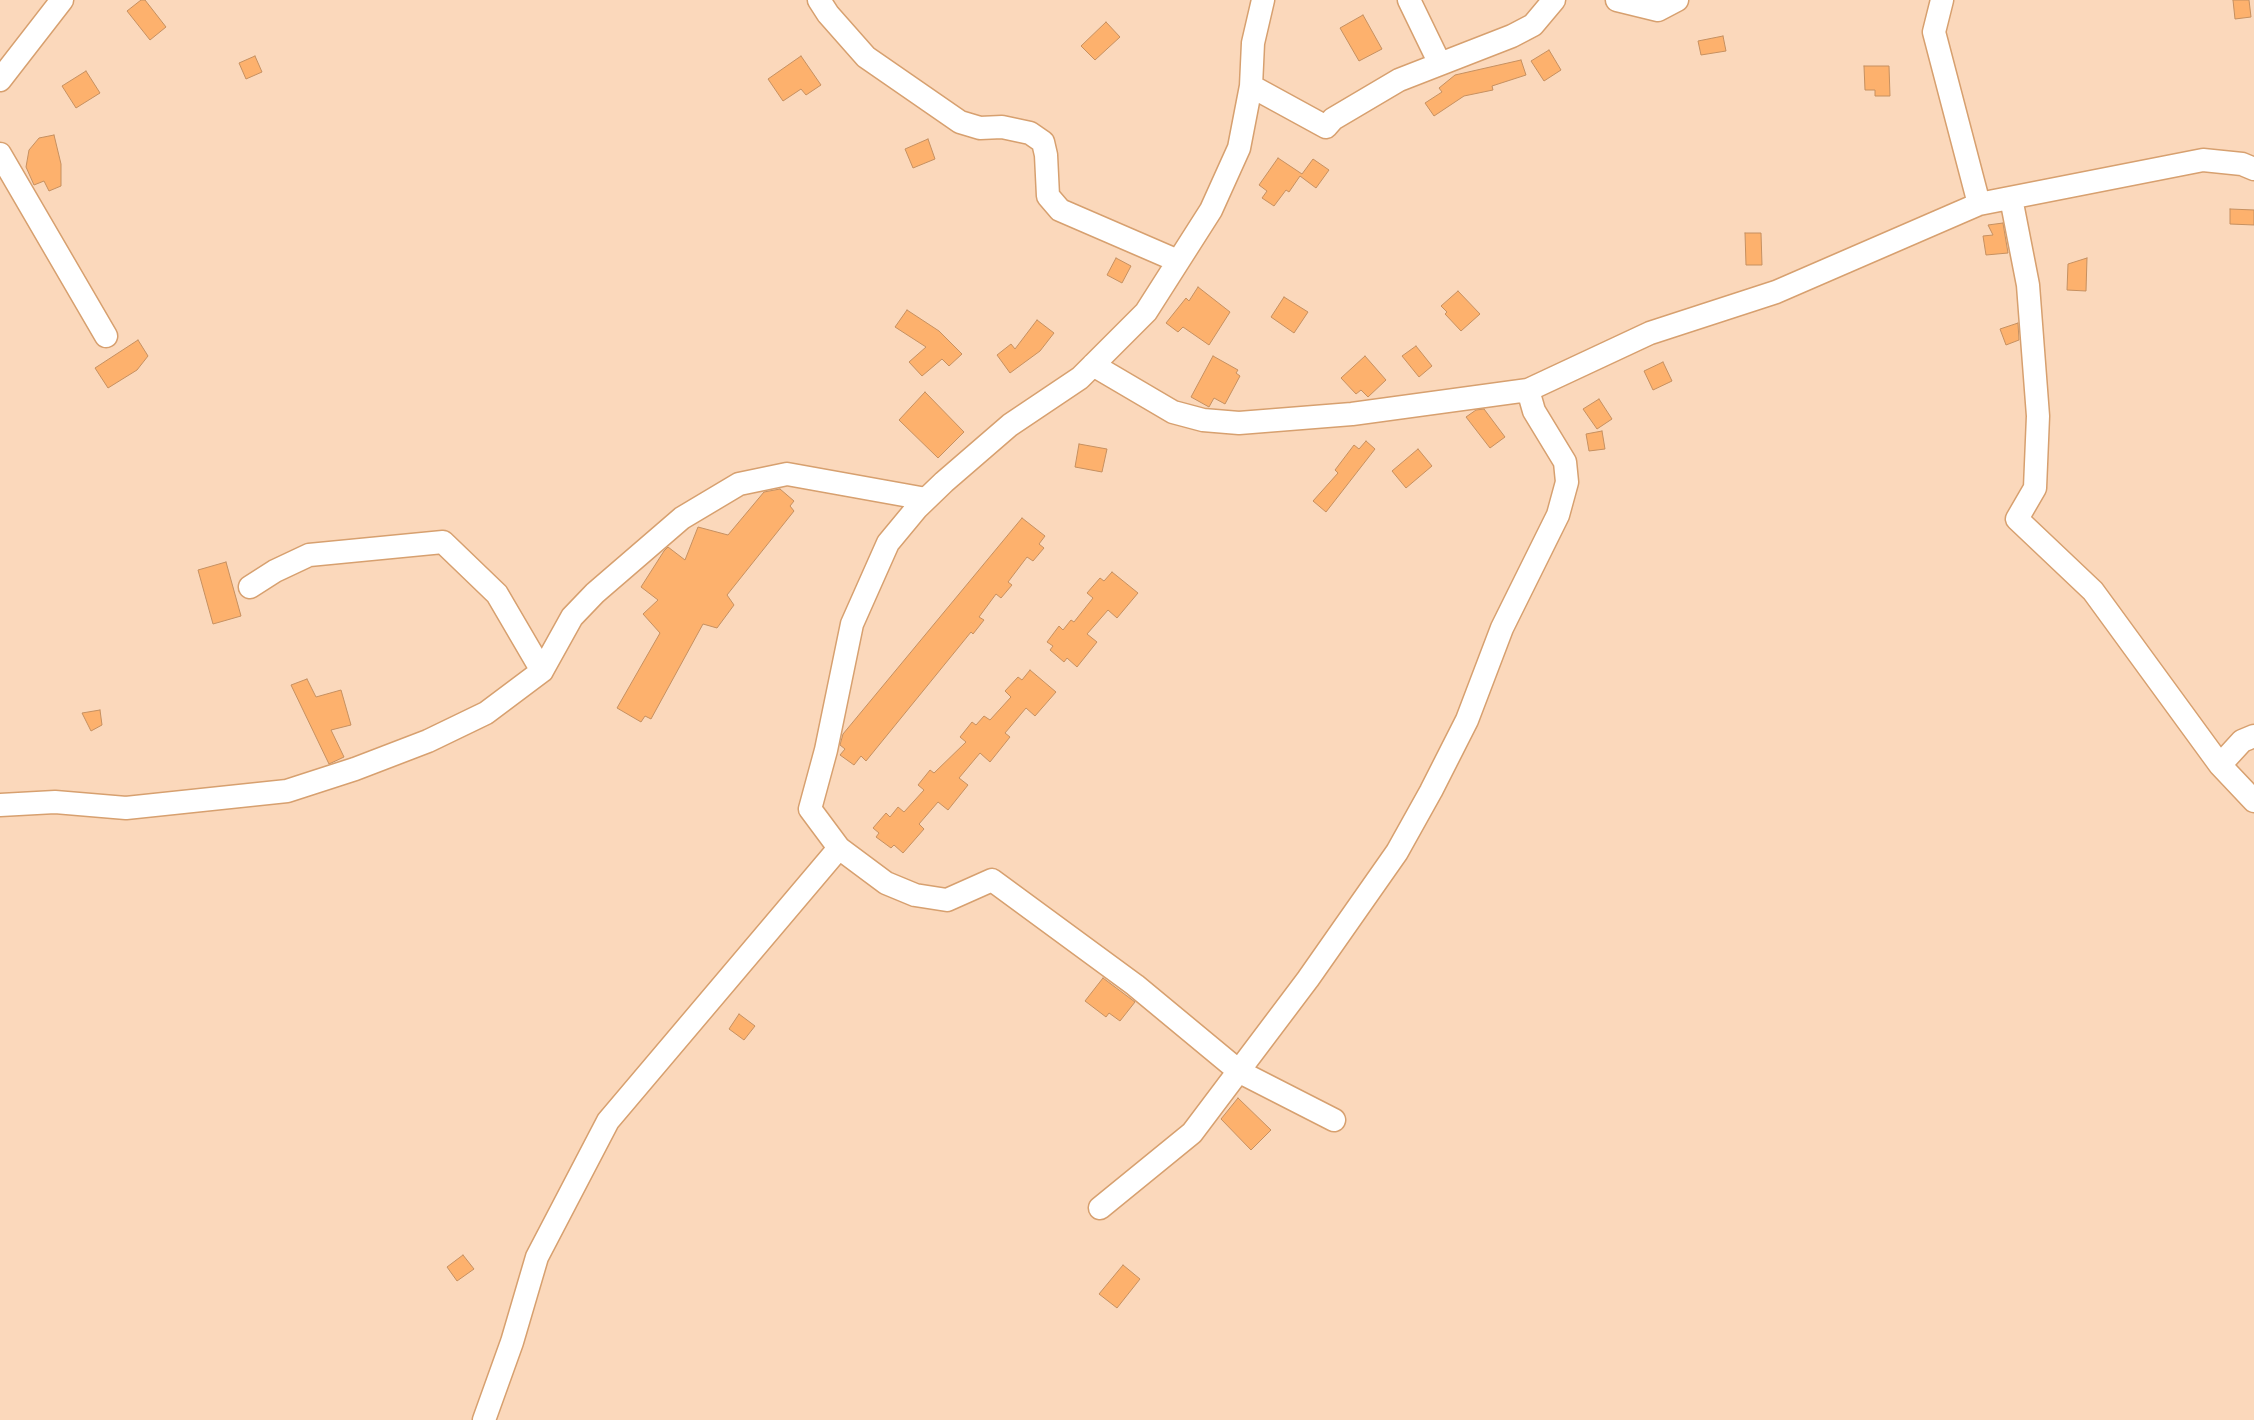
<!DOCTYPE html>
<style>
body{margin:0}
canvas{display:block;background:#fbd8bb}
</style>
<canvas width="2254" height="1420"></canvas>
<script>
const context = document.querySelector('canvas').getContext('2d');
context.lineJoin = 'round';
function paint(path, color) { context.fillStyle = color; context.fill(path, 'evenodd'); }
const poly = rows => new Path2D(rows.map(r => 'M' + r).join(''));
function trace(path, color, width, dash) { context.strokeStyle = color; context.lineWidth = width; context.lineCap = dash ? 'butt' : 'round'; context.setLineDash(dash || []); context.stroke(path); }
const building = poly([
 [141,0,145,0,166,27,150,40,127,11,141,0],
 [2233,0,2249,0,2251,17,2235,19,2233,0],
 [1363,15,1382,49,1359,61,1340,28,1363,15],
 [1106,22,1120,37,1095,60,1081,46,1106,22],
 [1723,36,1726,51,1701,55,1698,41,1723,36],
 [1549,50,1561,70,1544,81,1531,61,1549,50],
 [255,56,262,72,246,79,239,63,255,56],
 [801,56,821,85,806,95,801,89,783,101,768,79,801,56],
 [1521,60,1526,75,1492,86,1493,90,1464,96,1434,116,1425,103,1442,92,1439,88,1455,75,1521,60],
 [1864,66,1889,66,1890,96,1875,96,1875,90,1865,90,1864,66],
 [86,71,100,93,76,108,62,86,86,71],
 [54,135,61,164,61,186,49,191,44,181,34,185,26,167,29,150,39,138,54,135],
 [928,139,935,159,913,168,905,149,928,139],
 [1278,158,1302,174,1313,159,1329,170,1316,188,1300,176,1289,192,1286,190,1274,206,1262,198,1267,191,1259,185,1278,158],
 [2230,209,2254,210,2254,225,2230,224,2230,209],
 [2003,223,2008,253,1986,255,1983,236,1993,235,1988,225,2003,223],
 [1745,233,1761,233,1762,265,1746,265,1745,233],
 [1116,258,1131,266,1122,283,1107,275,1116,258],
 [2087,258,2086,291,2067,290,2068,264,2087,258],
 [1198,287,1230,312,1209,345,1183,327,1178,332,1166,323,1186,298,1189,301,1198,287],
 [1458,291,1480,314,1461,331,1445,314,1447,312,1441,306,1458,291],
 [1284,297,1308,312,1294,333,1271,317,1284,297],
 [907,310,939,331,962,354,949,366,942,359,922,376,909,362,926,347,895,327,907,310],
 [1037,320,1054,333,1040,351,1010,373,997,355,1011,344,1015,349,1037,320],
 [2018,323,2019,340,2006,345,2000,329,2018,323],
 [138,340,148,356,137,370,108,388,95,368,138,340],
 [1416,346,1432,366,1419,377,1402,356,1416,346],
 [1213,356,1238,370,1236,373,1240,376,1225,404,1214,398,1209,407,1191,397,1213,356],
 [1365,356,1386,380,1368,397,1361,390,1356,394,1341,378,1365,356],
 [1663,362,1672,381,1653,390,1644,371,1663,362],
 [925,392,964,432,938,458,899,420,925,392],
 [1599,399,1612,419,1597,429,1583,409,1599,399],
 [1484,409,1505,437,1490,448,1466,417,1476,410,1484,409],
 [1602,431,1605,449,1589,451,1586,434,1602,431],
 [1366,441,1375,449,1326,512,1313,501,1338,473,1335,470,1354,445,1359,449,1366,441],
 [1079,444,1107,449,1102,472,1075,467,1079,444],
 [1418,449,1432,466,1406,488,1392,471,1418,449],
 [780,489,794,501,790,506,794,511,727,595,734,605,717,628,703,624,651,719,645,716,641,722,617,708,660,633,643,614,658,600,641,587,664,551,668,547,685,560,698,527,728,535,764,492,780,489],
 [1022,518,1045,536,1039,544,1044,548,1033,561,1027,557,1008,582,1012,585,1001,598,996,594,979,617,984,620,973,634,971,632,866,761,861,756,854,765,840,755,845,749,840,745,843,734,1022,518],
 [226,562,241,616,213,624,198,570,226,562],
 [1112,572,1138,593,1117,618,1108,610,1087,634,1097,642,1077,667,1067,658,1064,662,1050,650,1053,646,1047,642,1059,626,1063,630,1071,620,1074,622,1093,598,1087,593,1100,578,1104,581,1112,572],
 [1030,670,1056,692,1035,716,1026,708,1005,733,1010,737,990,762,980,753,959,778,968,785,948,810,938,802,919,824,924,829,903,853,894,845,891,848,876,837,879,833,873,828,886,813,890,817,898,807,904,812,924,790,918,785,930,770,934,773,966,742,960,737,972,722,976,725,984,716,990,720,1011,697,1005,691,1018,677,1022,680,1030,670],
 [307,679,316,697,341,690,351,725,331,730,344,757,329,764,291,685,307,679],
 [100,710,102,725,91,731,82,713,100,710],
 [1103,978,1135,1002,1120,1021,1109,1013,1106,1017,1085,1001,1103,978],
 [739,1014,755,1026,744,1040,729,1029,739,1014],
 [1238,1098,1271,1130,1251,1150,1221,1119,1238,1098],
 [463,1255,474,1269,457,1281,447,1267,463,1255],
 [1123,1265,1140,1279,1117,1308,1099,1294,1123,1265]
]);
paint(building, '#fdb16d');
trace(building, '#c69060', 1);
const minor = poly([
 [819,0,828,14,866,57,960,122,980,128,1002,127,1030,133,1043,142,1046,155,1048,196,1060,210,1178,261],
 [1263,0,1253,43,1251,86,1239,148,1211,210,1146,312,1080,378,1010,425,944,482,917,508,888,543,852,624,826,750,810,809,839,848,886,883,915,895,947,900,992,880,1135,985,1240,1072,1334,1120],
 [1409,0,1440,64],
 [1617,0,1658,10,1677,0],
 [1942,0,1934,32,1979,204],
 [0,80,62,0],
 [1251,86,1326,127,1333,119,1399,80,1512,36,1533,25,1554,0],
 [0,154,106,336],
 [2011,198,2028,285,2038,416,2035,488,2017,519,2093,591,2220,765,2254,801],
 [1093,365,1173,412,1203,420,1239,423,1352,414,1528,390,1650,333,1776,292,1979,204,2203,160,2242,164,2254,169],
 [250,587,275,571,309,555,443,542,497,594,542,671],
 [2220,765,2242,741,2254,736],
 [0,805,55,802,126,808,287,791,355,769,428,741,486,713,542,671,572,617,595,593,682,518,739,484,787,474,926,499],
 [1100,1208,1192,1133,1308,979,1397,852,1431,791,1467,720,1502,628,1558,515,1567,482,1565,462,1534,411,1528,390],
 [484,1420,512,1342,537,1257,608,1121,839,848]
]);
trace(minor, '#d7a06f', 25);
trace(minor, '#fff', 22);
</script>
